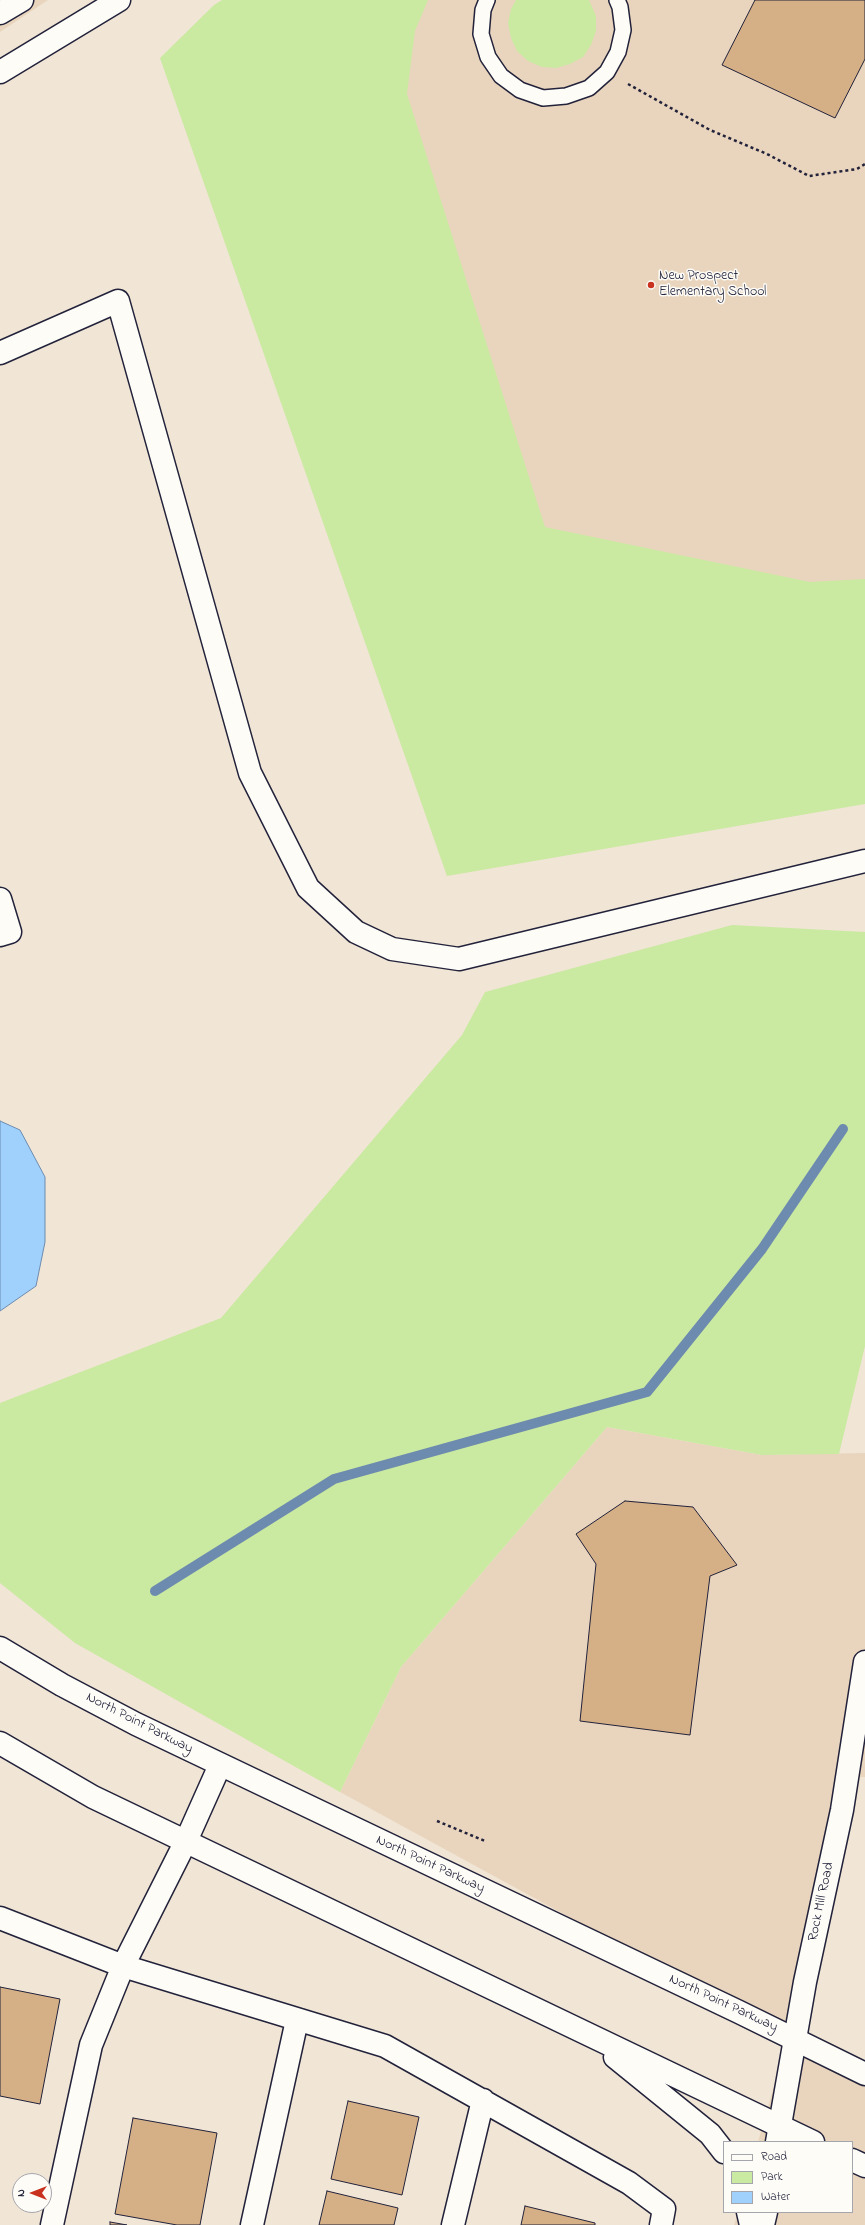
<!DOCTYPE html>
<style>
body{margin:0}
#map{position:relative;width:865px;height:2225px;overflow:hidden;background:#f1e5d5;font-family:"Indie Flower",sans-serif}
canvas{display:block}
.legend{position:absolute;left:723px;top:2141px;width:130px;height:72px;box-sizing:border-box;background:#fdfcf7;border:1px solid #a5a5ac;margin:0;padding:5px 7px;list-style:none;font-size:12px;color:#22223b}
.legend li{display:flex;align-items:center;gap:8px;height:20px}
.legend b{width:20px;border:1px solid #a5a5ac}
.north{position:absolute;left:12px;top:2173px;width:40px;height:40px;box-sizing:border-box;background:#fdfcf7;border:1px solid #a5a5ac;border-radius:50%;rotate:270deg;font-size:11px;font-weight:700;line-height:16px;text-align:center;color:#22223b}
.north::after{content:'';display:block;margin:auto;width:14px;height:18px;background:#c8321e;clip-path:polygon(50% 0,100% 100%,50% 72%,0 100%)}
</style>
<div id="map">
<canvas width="865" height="2225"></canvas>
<ul class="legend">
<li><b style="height:5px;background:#fdfcf7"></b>Road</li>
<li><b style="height:11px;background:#cae9a1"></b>Park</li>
<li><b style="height:11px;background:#9fd1fc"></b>Water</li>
</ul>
<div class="north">N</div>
</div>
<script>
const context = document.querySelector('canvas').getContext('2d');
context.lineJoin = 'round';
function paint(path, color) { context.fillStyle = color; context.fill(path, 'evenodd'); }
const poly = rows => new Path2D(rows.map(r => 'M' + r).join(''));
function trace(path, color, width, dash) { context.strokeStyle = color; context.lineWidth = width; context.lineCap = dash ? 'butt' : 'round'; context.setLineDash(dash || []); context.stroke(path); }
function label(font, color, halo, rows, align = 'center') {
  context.font = font + ' "Indie Flower",sans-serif'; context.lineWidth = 3; context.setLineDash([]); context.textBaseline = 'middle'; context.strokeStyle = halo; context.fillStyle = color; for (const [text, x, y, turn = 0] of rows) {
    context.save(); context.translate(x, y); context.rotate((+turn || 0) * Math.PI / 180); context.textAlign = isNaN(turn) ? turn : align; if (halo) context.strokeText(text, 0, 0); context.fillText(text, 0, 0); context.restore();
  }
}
paint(poly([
 [0,0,48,0,0,32],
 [397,0,865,0,865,595,500,522,372,49],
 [607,1427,762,1455,865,1453,865,1777,841,1777,790,2030,865,2067,865,2225,734,2225,738,2212,852,2212,852,2142,758,2142,790,2030,668,1971,340,1792,401,1667]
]), '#e9d5bd');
paint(poly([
 [222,0,428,0,415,31,407,94,545,527,810,582,865,579,865,804,447,876,160,58,214,5],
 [516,0,589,0,596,16,596,31,591,45,583,57,570,64,556,68,542,67,528,61,517,51,511,38,508,23,511,9],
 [732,925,865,932,865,1346,839,1454,762,1455,607,1427,401,1667,340,1792,75,1643,0,1583,0,1403,221,1318,462,1035,485,992]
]), '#cae9a1');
const water = poly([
 [0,1121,20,1130,45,1177,45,1242,36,1286,0,1311,0,1121]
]);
paint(water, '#9fd1fc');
trace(water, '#6d8baf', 1);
trace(poly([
 [155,1591,334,1479,647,1392,762,1249,843,1129]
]), '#6d8baf', 10);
const building = poly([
 [755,0,865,0,865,59,835,118,722,65,755,0],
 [625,1501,693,1507,737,1565,710,1576,690,1735,580,1721,596,1564,576,1534,625,1501],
 [0,1987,60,1999,40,2104,0,2096,0,1987],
 [348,2101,419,2117,402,2195,331,2179,348,2101],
 [133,2118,217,2133,200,2225,177,2225,115,2214,133,2118],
 [327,2191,398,2208,394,2225,319,2225,327,2191],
 [525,2206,595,2223,595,2225,521,2225,525,2206],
 [110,2222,127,2225,110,2225,110,2222]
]);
paint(building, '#d5b086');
trace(building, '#22223b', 1);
const service = poly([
 [487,0,483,10,481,34,488,57,501,76,520,90,543,98,566,96,589,88,607,72,618,52,623,30,620,7,617,0]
]);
const minor = poly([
 [0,353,118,301,250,773,308,888,356,932,392,949,459,959,865,861],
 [0,899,10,932,0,935],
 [0,1918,123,1966,385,2046,629,2183,664,2209,661,2225],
 [777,2142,805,1982,842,1810,865,1662],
 [52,2225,91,2045,123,1966,186,1841],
 [252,2225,297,2020],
 [453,2225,483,2100],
 [763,2225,766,2212]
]);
const tertiary = poly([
 [0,13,22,0],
 [0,72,119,0],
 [0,1648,62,1685,136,1724,739,2012,865,2074],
 [0,1743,93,1797,813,2142],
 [186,1841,220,1765],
 [615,2057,710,2134,724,2152],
 [852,2160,865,2166],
 [748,2212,751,2225]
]);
trace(service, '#22223b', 18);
trace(minor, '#22223b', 25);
trace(tertiary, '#22223b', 25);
trace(poly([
 [628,84,710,130,767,154,809,176,857,169,865,164],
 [437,1821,485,1841]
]), '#22223b', 2.5, [3, 3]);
trace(service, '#fdfcf7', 15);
trace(minor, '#fdfcf7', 22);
trace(tertiary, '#fdfcf7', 22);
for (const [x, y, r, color] of [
 [651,285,4,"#c8321e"]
]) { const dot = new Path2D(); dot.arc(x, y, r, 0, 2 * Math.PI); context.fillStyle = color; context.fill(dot); trace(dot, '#fdfcf7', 1.5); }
label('14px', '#22223b', '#fdfcf7', [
 ["New Prospect",659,277],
 ["Elementary School",659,293]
], 'left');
label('14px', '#22223b', '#fdfcf7', [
 ["North Point Parkway",139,1724,27],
 ["North Point Parkway",430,1865,25],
 ["Rock Mill Road",822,1902,-78],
 ["North Point Parkway",723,2004,25]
]);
</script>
